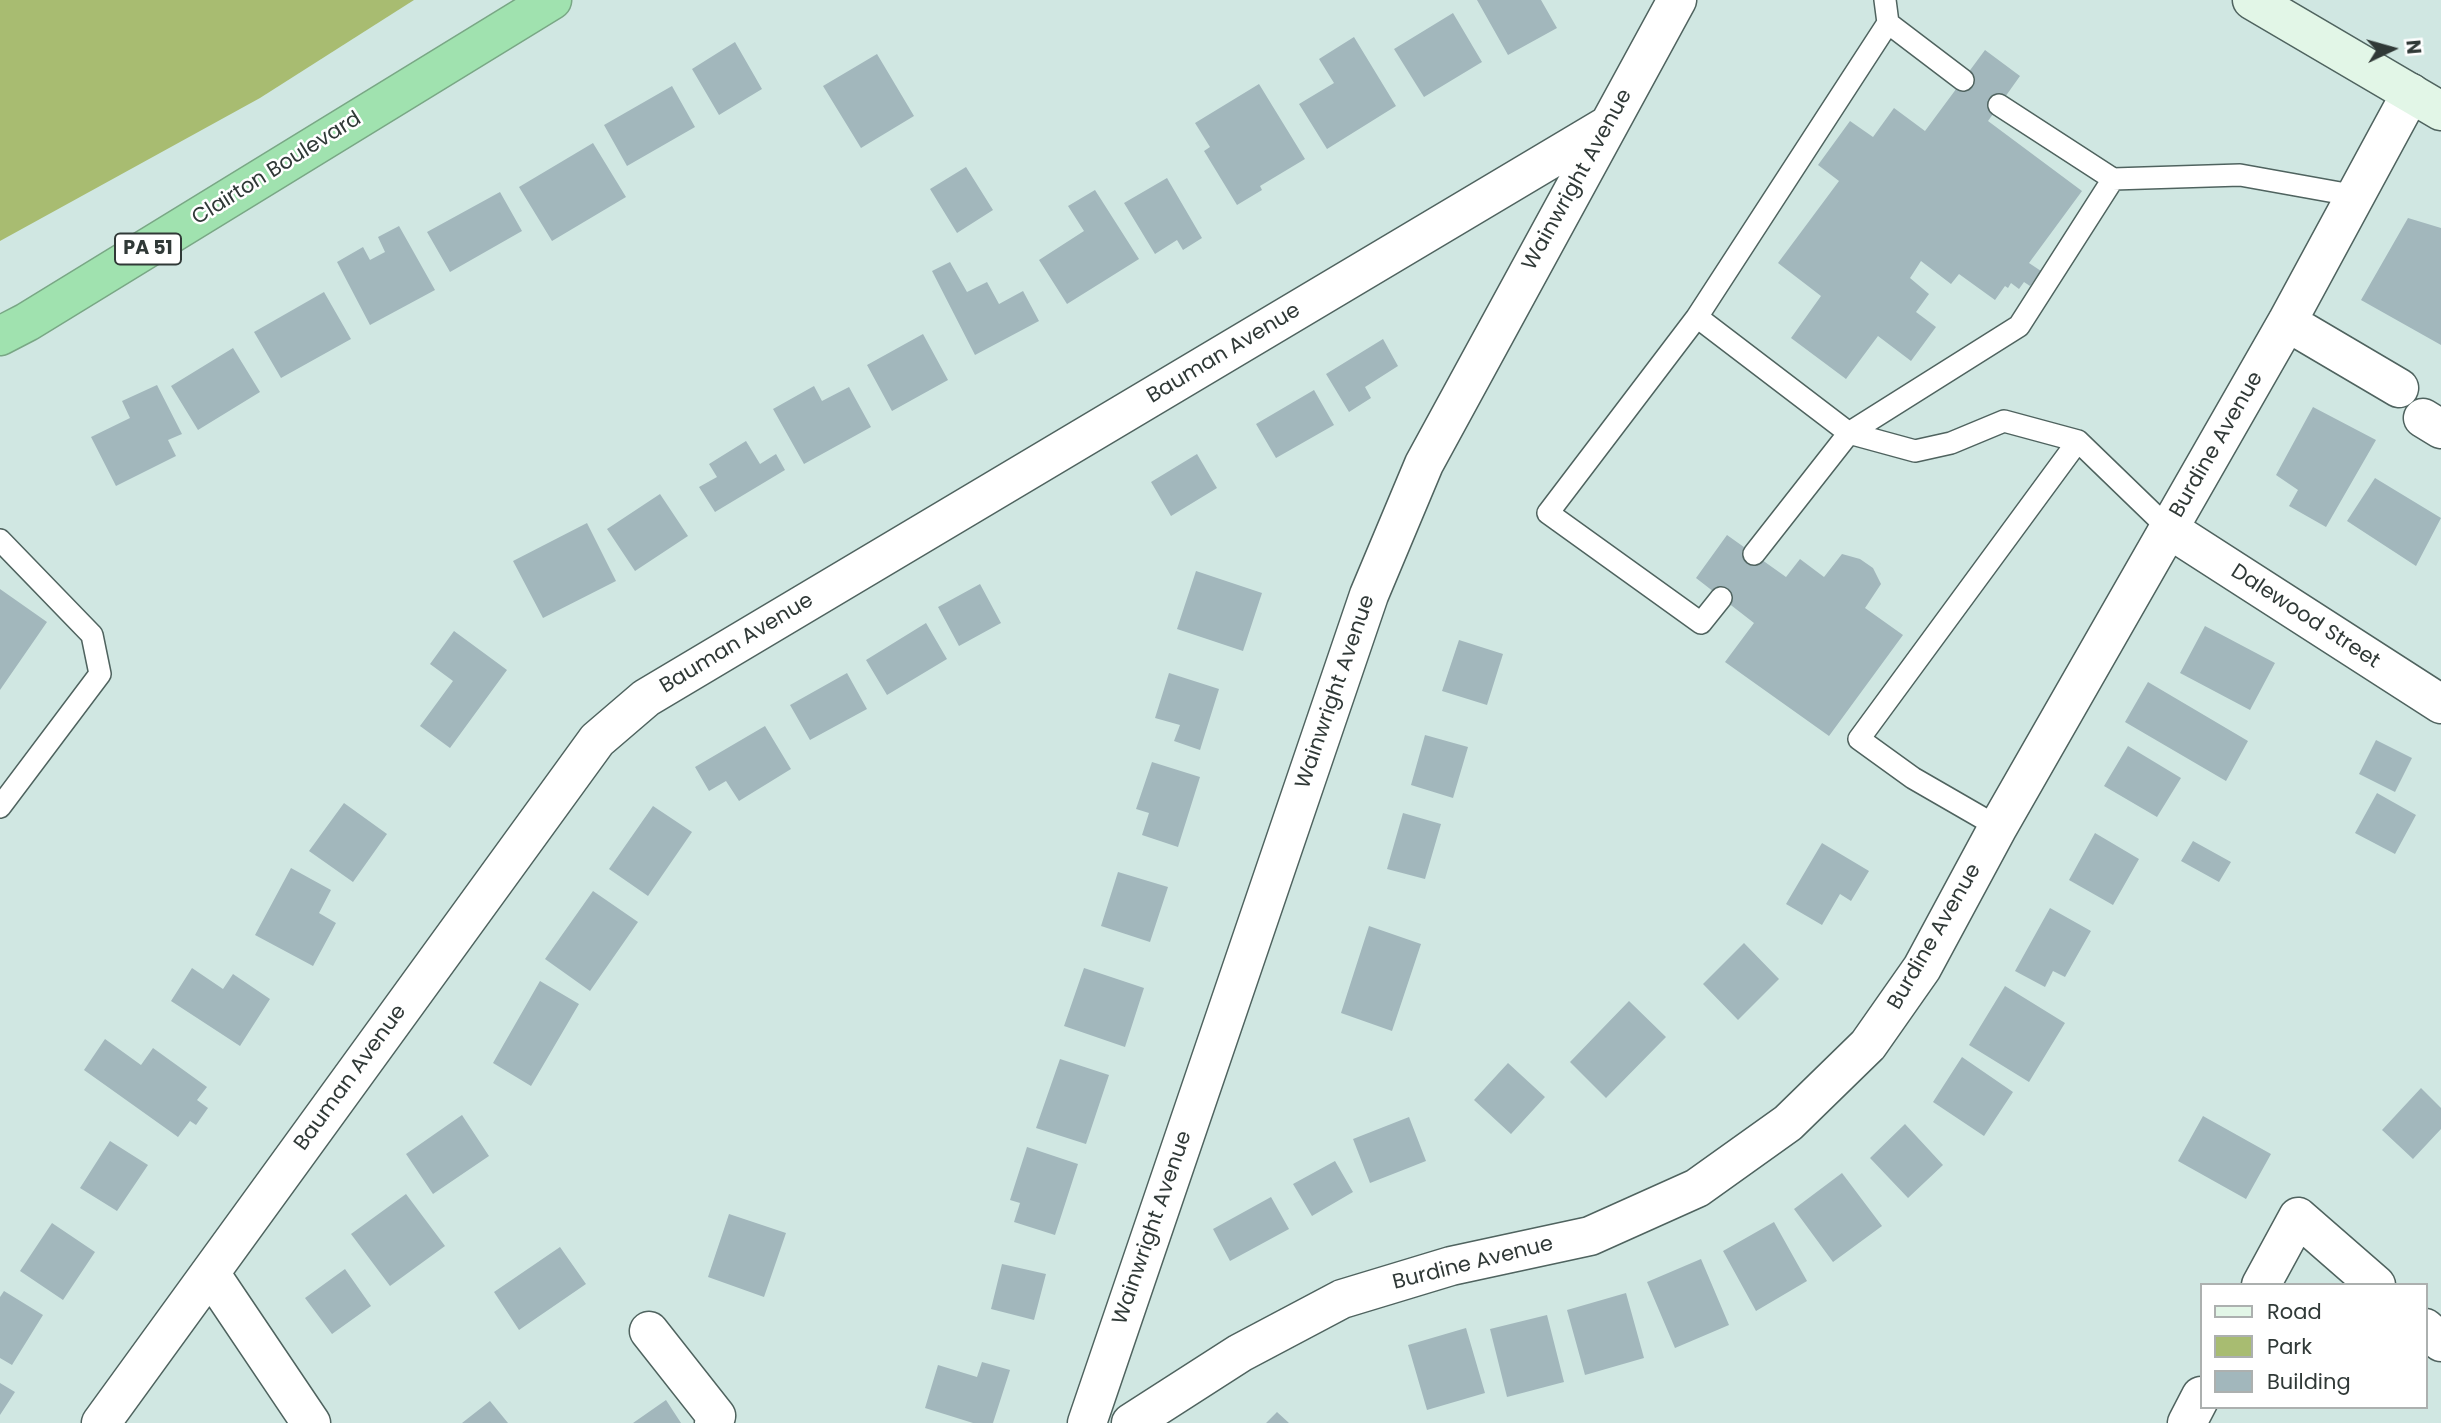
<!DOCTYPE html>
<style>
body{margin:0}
#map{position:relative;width:2441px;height:1423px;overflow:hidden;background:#d0e7e2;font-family:Poppins,sans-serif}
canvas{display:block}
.legend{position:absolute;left:2200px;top:1283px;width:228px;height:126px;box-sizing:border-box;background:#fff;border:2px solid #acb0af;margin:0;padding:9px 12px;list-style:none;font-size:21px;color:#303937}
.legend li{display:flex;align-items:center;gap:14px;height:35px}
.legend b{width:35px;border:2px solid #acb0af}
.north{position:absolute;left:2357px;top:14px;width:70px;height:70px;-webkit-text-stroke:5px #fff;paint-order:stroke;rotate:85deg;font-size:19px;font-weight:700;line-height:28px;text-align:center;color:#303937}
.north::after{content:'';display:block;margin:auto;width:24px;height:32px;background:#303937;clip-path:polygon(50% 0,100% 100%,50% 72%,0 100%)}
</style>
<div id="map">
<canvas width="2441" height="1423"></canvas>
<ul class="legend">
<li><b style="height:9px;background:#e2f6e7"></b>Road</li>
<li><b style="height:19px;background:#a8bc71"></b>Park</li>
<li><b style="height:19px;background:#a2b7bc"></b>Building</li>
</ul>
<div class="north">N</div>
</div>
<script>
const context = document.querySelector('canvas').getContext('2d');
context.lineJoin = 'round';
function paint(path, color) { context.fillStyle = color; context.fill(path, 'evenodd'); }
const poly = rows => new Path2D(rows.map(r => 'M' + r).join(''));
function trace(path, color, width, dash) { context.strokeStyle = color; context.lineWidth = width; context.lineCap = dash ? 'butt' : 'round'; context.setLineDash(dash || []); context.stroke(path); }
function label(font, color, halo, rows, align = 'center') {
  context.font = font + ' Poppins,sans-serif'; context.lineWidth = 5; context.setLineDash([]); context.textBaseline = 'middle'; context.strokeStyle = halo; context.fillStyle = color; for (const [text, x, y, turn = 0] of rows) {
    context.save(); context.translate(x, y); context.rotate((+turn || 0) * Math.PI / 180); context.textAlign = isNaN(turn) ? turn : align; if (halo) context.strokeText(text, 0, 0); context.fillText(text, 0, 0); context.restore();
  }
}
paint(poly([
 [0,0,414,0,260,98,0,241]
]), '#a8bc71');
paint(poly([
 [1477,0,1541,0,1557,28,1508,55],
 [1453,13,1482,62,1424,97,1394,49],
 [1354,37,1396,106,1327,149,1299,104,1334,83,1319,59],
 [735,42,762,89,719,115,692,69],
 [1985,50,2020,76,1988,121,2082,191,2029,263,2041,271,2030,286,2024,282,2019,289,2011,283,2008,288,2005,286,1995,300,1959,274,1951,284,1921,261,1910,278,1929,294,1916,312,1936,327,1911,361,1878,336,1846,379,1791,338,1821,296,1778,263,1839,181,1818,165,1850,121,1873,137,1894,108,1925,131],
 [877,54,914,116,861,148,823,86],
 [1259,84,1305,159,1260,186,1262,190,1237,205,1204,151,1210,147,1195,123],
 [672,86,695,127,627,166,604,125],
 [593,143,626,197,552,241,519,187],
 [966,167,993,210,957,233,930,189],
 [1167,178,1202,238,1183,250,1177,240,1155,254,1124,203],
 [1095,190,1139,259,1067,304,1039,260,1084,231,1068,206],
 [500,192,522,231,450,272,427,232],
 [2408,218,2441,228,2441,345,2361,300],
 [399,226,435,290,370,325,337,262,363,247,370,260,385,252,378,237],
 [950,262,967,292,987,282,999,304,1023,291,1039,321,975,355,932,271],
 [324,292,351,339,281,378,254,332],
 [923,334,948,380,892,411,867,365],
 [1383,339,1398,366,1365,387,1371,398,1349,412,1326,374],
 [233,348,260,392,198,430,171,386],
 [157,385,182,434,168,440,176,456,116,486,91,437,130,418,122,401],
 [814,386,822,401,849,387,871,427,804,464,773,409],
 [1314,390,1334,425,1276,458,1256,424],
 [2313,407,2376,440,2326,527,2289,506,2298,490,2276,475],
 [746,441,760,464,776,454,785,470,715,512,699,487,717,477,709,464],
 [1197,454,1217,488,1171,516,1151,482],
 [2375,478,2441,518,2416,566,2347,521],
 [660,494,688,536,635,571,607,529],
 [587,523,616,581,543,618,513,561],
 [1727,535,1786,577,1800,559,1824,577,1842,554,1860,559,1873,568,1881,584,1865,608,1903,635,1829,736,1725,662,1754,623,1696,578],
 [1196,571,1262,593,1243,651,1177,629],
 [980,584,1001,623,959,646,938,607],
 [0,589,47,622,0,690],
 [926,623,947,659,887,695,866,660],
 [2205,626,2275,663,2250,710,2180,673],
 [454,631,507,670,450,748,420,726,453,681,430,664],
 [1459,640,1503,654,1487,705,1442,691],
 [847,673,867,709,810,740,790,705],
 [1169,673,1219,689,1200,750,1174,741,1180,725,1155,718],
 [2148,682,2248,741,2226,781,2125,722],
 [765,726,791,769,739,801,726,781,709,791,695,767],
 [1425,735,1468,747,1453,798,1411,785],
 [2376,740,2412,758,2395,792,2359,774],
 [2128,746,2181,778,2157,817,2104,786],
 [1152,762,1200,777,1178,847,1142,835,1149,813,1136,809],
 [2377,793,2416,815,2395,854,2355,833],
 [344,803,387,834,353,882,309,851],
 [653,806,692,832,648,896,609,869],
 [1403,813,1441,824,1425,879,1387,869],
 [2095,833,2139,859,2113,905,2069,880],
 [2193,841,2231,862,2219,882,2181,861],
 [1822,843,1869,871,1851,901,1840,894,1822,925,1786,904],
 [291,868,331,890,319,913,336,923,313,966,255,935],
 [1118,872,1168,887,1150,942,1101,926],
 [593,891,638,922,590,991,545,959],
 [2050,908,2091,931,2065,977,2053,971,2045,987,2015,971],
 [1369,926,1421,944,1392,1031,1341,1013],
 [1744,943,1779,979,1738,1020,1703,984],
 [192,968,223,989,233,974,270,999,240,1046,171,1001],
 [1084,968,1144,988,1125,1047,1064,1026],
 [540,981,579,1004,531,1086,493,1063],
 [2005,986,2065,1023,2029,1082,1969,1045],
 [1629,1001,1666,1037,1606,1098,1570,1062],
 [105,1039,141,1065,153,1048,207,1087,197,1100,208,1108,196,1125,190,1121,178,1137,84,1070],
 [1962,1057,2013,1092,1984,1136,1933,1102],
 [1060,1059,1109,1075,1086,1144,1036,1128],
 [1508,1063,1545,1097,1511,1134,1474,1100],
 [2421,1088,2441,1108,2441,1129,2413,1159,2382,1130],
 [462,1115,489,1156,433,1194,406,1154],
 [2203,1116,2271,1154,2246,1199,2178,1161],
 [1409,1117,1426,1161,1370,1183,1353,1139],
 [1905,1124,1943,1165,1908,1198,1870,1158],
 [110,1141,148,1165,117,1211,80,1188],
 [1027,1147,1078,1164,1055,1235,1014,1222,1020,1203,1010,1200],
 [1335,1161,1353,1192,1312,1216,1293,1184],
 [1842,1173,1882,1226,1833,1262,1794,1209],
 [406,1194,445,1246,390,1286,351,1234],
 [1271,1197,1289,1229,1230,1261,1213,1229],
 [729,1214,786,1233,764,1297,708,1277],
 [1774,1222,1807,1281,1756,1311,1723,1251],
 [52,1223,95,1252,63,1300,20,1271],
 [560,1247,586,1284,519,1330,494,1292],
 [1701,1259,1729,1325,1675,1348,1647,1282],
 [1002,1264,1046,1274,1034,1320,991,1309],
 [345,1269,371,1306,332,1334,305,1298],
 [4,1291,43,1315,12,1365,0,1358,0,1297],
 [1626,1293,1644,1358,1585,1375,1567,1310],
 [1547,1315,1564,1382,1507,1397,1490,1329],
 [1466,1328,1485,1393,1427,1410,1408,1345],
 [982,1362,1010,1370,993,1423,973,1423,925,1408,938,1365,977,1377],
 [0,1383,15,1392,0,1415],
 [666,1400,681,1423,633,1423],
 [490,1401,508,1423,462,1423],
 [1277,1412,1289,1423,1266,1423]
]), '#a2b7bc');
const lane = poly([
 [1888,23,1963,80],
 [2113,179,2240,175,2357,196],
 [1697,317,1888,23,1885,0],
 [0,540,92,635,100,674,0,807],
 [1754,554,1849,433,2019,326,2113,179,1999,105],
 [1721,598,1701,623,1548,513,1697,317,1849,433,1915,451,1951,443,2004,421,2078,441,2169,529],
 [1998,827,1913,778,1859,739,2078,441]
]);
const street = poly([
 [2287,322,2399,388],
 [2423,418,2441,429],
 [2169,529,2441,704],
 [210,1273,311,1423],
 [2261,1285,2298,1217,2376,1285],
 [2425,1328,2441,1342],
 [649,1331,716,1416,714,1423],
 [101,1423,597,740,646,698,1608,125],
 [1087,1423,1369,595,1424,464,1677,0],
 [1131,1423,1240,1353,1342,1299,1451,1266,1590,1236,1697,1188,1788,1123,1868,1045,1922,968,1998,827,2287,322,2411,93],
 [2187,1423,2201,1396]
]);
const secondary = poly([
 [2252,0,2441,111]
]);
const highway = poly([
 [0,336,27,322,552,0]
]);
trace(lane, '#4f635f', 24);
trace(street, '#4f635f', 41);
trace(secondary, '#4f635f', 41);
trace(highway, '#79a785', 41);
trace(lane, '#fff', 21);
trace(street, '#fff', 38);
trace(secondary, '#e2f6e7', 38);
trace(highway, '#a0e2af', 38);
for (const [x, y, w] of [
 [148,249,66]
]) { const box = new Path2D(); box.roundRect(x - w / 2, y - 15.5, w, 31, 5); context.fillStyle = '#fff'; context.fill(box); trace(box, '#303937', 2); }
label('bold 19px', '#303937', null, [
 ["PA 51",148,249]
]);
label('21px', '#303937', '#fff', [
 ["Clairton Boulevard",277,169,-32],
 ["Wainwright Avenue",1578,180,-61],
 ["Bauman Avenue",1224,354,-31],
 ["Burdine Avenue",2217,445,-60],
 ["Dalewood Street",2305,617,33],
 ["Bauman Avenue",737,644,-31],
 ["Wainwright Avenue",1336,692,-71],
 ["Burdine Avenue",1935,937,-60],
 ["Bauman Avenue",351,1078,-54],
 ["Wainwright Avenue",1153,1228,-71],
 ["Burdine Avenue",1473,1264,-14]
]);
</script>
